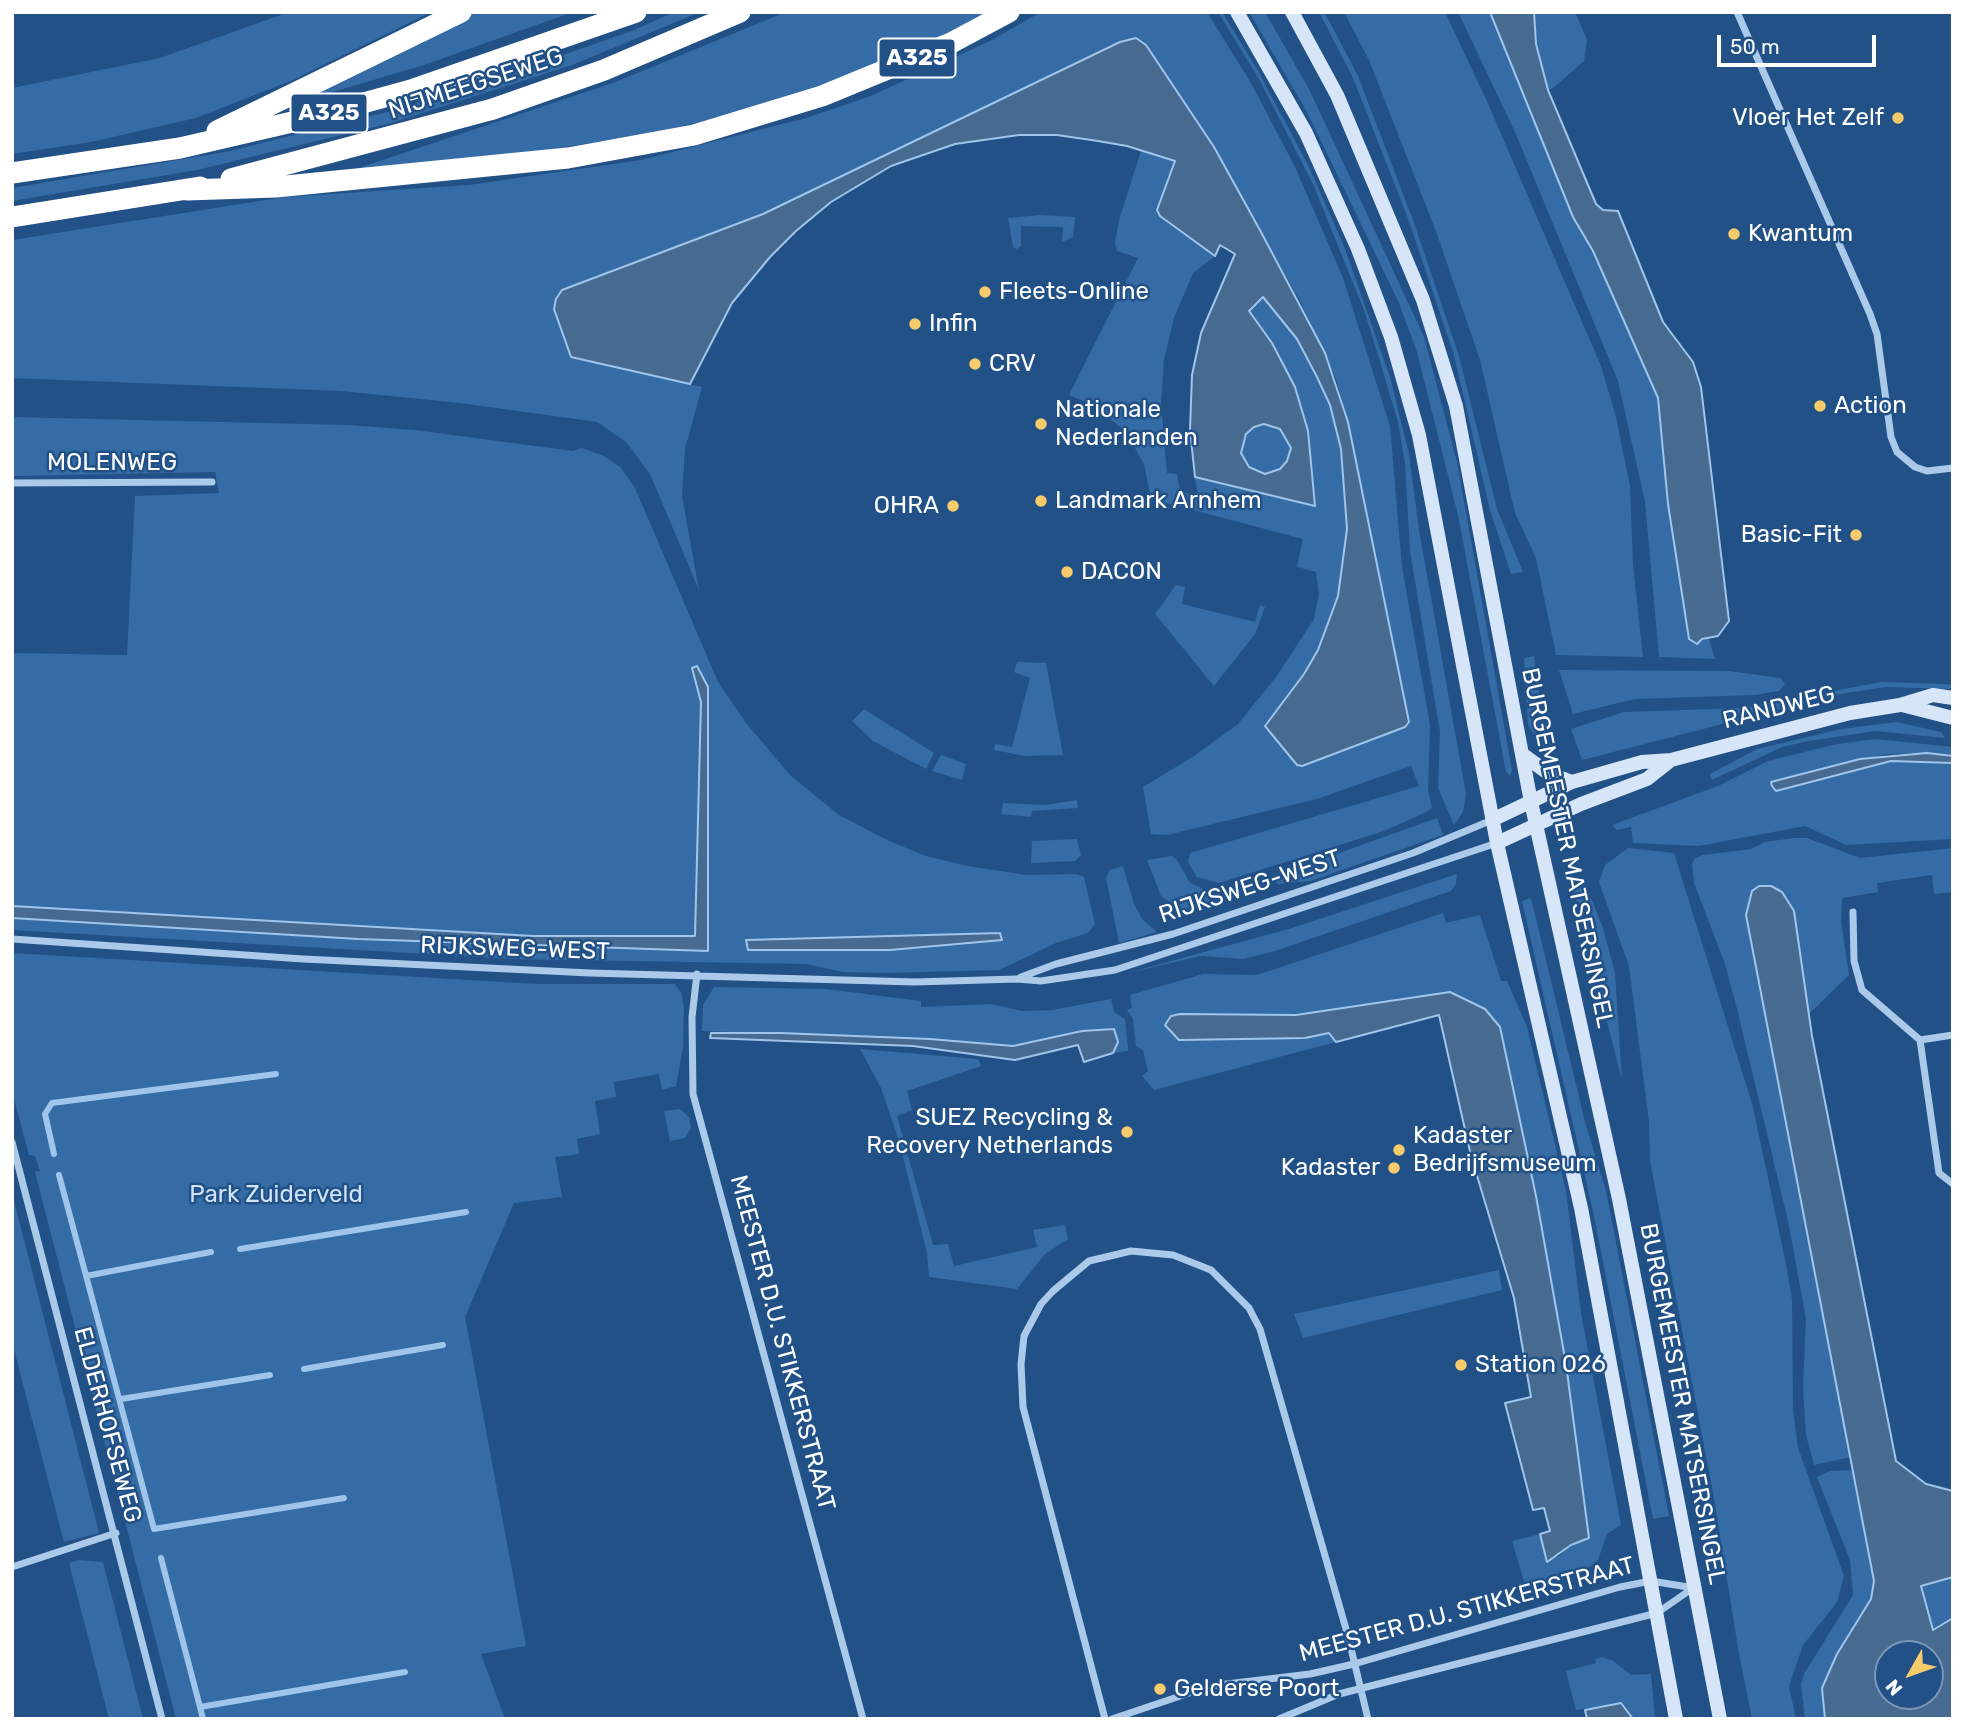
<!DOCTYPE html>
<style>
body{margin:0}
#map{position:relative;width:1965px;height:1731px;overflow:hidden;background:#215187;font-family:Rubik,sans-serif}
canvas{display:block}
.frame{position:absolute;inset:0;border:14px solid #fff;pointer-events:none}
.north{position:absolute;left:1874px;top:1640px;width:70px;height:70px;box-sizing:border-box;background:#215187;border:2px solid #7a97b7;border-radius:50%;rotate:230deg;font-size:19px;font-weight:700;line-height:28px;text-align:center;color:#fff}
.north::after{content:'';display:block;margin:auto;width:24px;height:32px;background:#f7ca6c;clip-path:polygon(50% 0,100% 100%,50% 72%,0 100%)}
.scale{position:absolute;left:1717px;top:35px;width:159px;height:32px;box-sizing:border-box;border:4px solid #fff;border-top:0;padding-left:9px;font-size:21px;line-height:24px;white-space:nowrap;color:#fff;-webkit-text-stroke:5px #215187;paint-order:stroke}
</style>
<div id="map">
<canvas width="1965" height="1731"></canvas>
<div class="frame"></div>
<div class="north">N</div>
<div class="scale">50 m</div>
</div>
<script>
const context = document.querySelector('canvas').getContext('2d');
context.lineJoin = 'round';
function paint(path, color) { context.fillStyle = color; context.fill(path, 'evenodd'); }
const poly = rows => new Path2D(rows.map(r => 'M' + r).join(''));
function trace(path, color, width, dash) { context.strokeStyle = color; context.lineWidth = width; context.lineCap = dash ? 'butt' : 'round'; context.setLineDash(dash || []); context.stroke(path); }
function label(font, color, halo, rows, align = 'center') {
  context.font = font + ' Rubik,sans-serif'; context.lineWidth = 5; context.setLineDash([]); context.textBaseline = 'middle'; context.strokeStyle = halo; context.fillStyle = color; for (const [text, x, y, turn = 0] of rows) {
    context.save(); context.translate(x, y); context.rotate((+turn || 0) * Math.PI / 180); context.textAlign = isNaN(turn) ? turn : align; if (halo) context.strokeText(text, 0, 0); context.fillText(text, 0, 0); context.restore();
  }
}
paint(poly([
 [289,12,431,12,293,80,196,118,91,142,12,154,12,88,160,58],
 [473,12,573,12,424,65,299,102],
 [674,12,700,12,572,65,391,123,197,170,12,201,12,188,225,152,387,112,505,75,632,31],
 [786,12,994,12,851,78,727,116,662,131,530,153,347,172,613,83],
 [1041,12,1207,12,1251,83,1295,167,1343,278,1390,426,1402,567,1430,725,1428,790,1432,808,1422,814,1384,831,1219,883,1197,877,1188,862,1190,853,1419,786,1411,766,1317,799,1167,835,1151,834,1143,787,1194,756,1238,724,1276,677,1314,619,1319,594,1316,572,1297,567,1303,539,1151,499,1144,464,1126,432,1095,406,1069,395,1138,258,1117,251,1115,243,1119,220,1141,151,1175,161,1157,210,1160,216,1215,256,1193,273,1174,318,1164,359,1161,404,1167,473,1177,474,1180,491,1198,497,1195,477,1315,505,1308,431,1295,387,1272,343,1249,311,1264,297,1297,339,1317,377,1330,405,1341,449,1347,529,1338,596,1318,650,1293,691,1265,728,1300,767,1404,727,1409,722,1348,422,1336,379,1301,303,1214,147,1141,40,1120,42,763,214,558,294,554,309,571,357,702,387,685,449,682,496,699,590,650,474,626,442,597,422,460,403,341,391,12,378,12,240,285,197,469,185,641,160,806,118,871,96,990,41],
 [1218,12,1222,12,1257,69,1309,167,1344,246,1390,377,1409,454,1419,530,1466,794,1463,812,1454,825,1438,788,1440,732,1410,551,1405,464,1398,422,1381,365,1364,310,1313,184,1260,81],
 [1249,12,1265,12,1310,91,1424,337,1457,462,1512,770,1510,776,1506,772,1458,515,1417,352,1399,303,1307,112],
 [1319,12,1324,12,1327,17,1358,76,1413,220,1459,356,1497,509,1523,572,1511,574,1490,510,1454,355,1409,221,1353,78],
 [1344,12,1445,12,1486,99,1601,366,1616,417,1630,486,1633,565,1643,657,1556,655,1536,558,1515,513,1480,360,1437,234,1387,106,1369,60],
 [1458,12,1490,12,1573,217,1593,251,1658,398,1668,504,1689,638,1709,639,1715,659,1659,657,1645,502,1618,381,1515,132],
 [1534,12,1575,12,1587,40,1584,61,1552,89,1548,90,1536,44],
 [1040,215,1075,217,1073,237,1062,242,1063,227,1021,226,1021,246,1017,249,1013,247,1008,218],
 [12,417,348,425,415,430,573,451,582,448,604,456,621,468,635,488,718,682,746,723,791,776,839,815,887,840,926,856,967,866,1027,875,1077,874,1084,877,1095,924,1088,933,1056,943,999,970,885,973,843,972,806,964,514,959,12,930,12,918,358,939,708,951,708,687,692,668,701,702,695,936,533,936,12,906,12,653,127,655,135,496,219,493,215,472,12,476],
 [1000,933,1001,940,890,950,746,940],
 '1241 449a25 25 0 1 1 50 0a25 25 0 1 1-50 0Z',
 [1176,585,1185,587,1182,604,1255,622,1260,605,1265,607,1255,634,1214,686,1155,614],
 [1534,656,1541,708,1552,754,1538,743,1528,724,1524,658],
 [1017,662,1046,663,1063,755,1025,756,994,750,995,744,1012,747,1030,678,1014,672],
 [1559,670,1729,671,1780,678,1785,684,1779,691,1755,695,1635,699,1573,714],
 [1881,682,1944,684,1953,685,1953,689,1885,687,1840,694,1582,760,1571,729,1624,712,1744,708],
 [864,709,934,753,926,769,873,741,852,721],
 [1897,722,1941,732,1945,738,1876,731,1808,741,1782,747,1712,780,1710,774,1757,749,1841,729],
 [1876,739,1953,747,1953,757,1927,753,1887,754,1771,783,1777,790,1891,761,1953,763,1953,839,1846,845,1805,826,1699,846,1633,843,1631,827,1617,830,1612,825,1718,786,1768,761,1837,744],
 [941,755,966,764,962,780,932,771],
 [1077,800,1078,808,1032,811,1031,817,1001,814,1003,803,1045,805],
 [1437,818,1443,835,1310,881,1277,884,1275,876],
 [1794,838,1807,838,1860,858,1953,848,1953,892,1934,894,1932,875,1877,883,1878,892,1842,898,1841,921,1849,975,1809,1014,1794,911,1782,892,1771,886,1759,886,1746,915,1850,1451,1851,1457,1814,1465,1806,1435,1803,1387,1806,1319,1788,1221,1737,1009,1725,964,1694,883,1692,864,1694,859,1703,855,1751,849,1765,842],
 [1077,839,1081,855,1075,861,1031,863,1032,841],
 [1628,848,1674,853,1753,1107,1786,1264,1792,1300,1793,1409,1798,1448,1844,1576,1837,1602,1803,1645,1789,1686,1796,1719,1752,1719,1739,1654,1713,1493,1650,1161,1649,1122,1629,966,1599,882,1605,865],
 [1172,856,1177,860,1190,883,1211,892,1267,877,1269,886,1199,909,1179,908,1161,896,1147,860],
 [1123,866,1134,904,1142,919,1157,932,1119,943,1106,878,1110,870],
 [1457,874,1456,884,1451,891,1275,951,1243,959,1201,956,1128,973,1292,928],
 [1585,883,1603,928,1615,973,1622,1080,1572,885],
 [1531,898,1585,1122,1606,1191,1669,1516,1653,1519,1594,1216,1522,901],
 [1443,913,1446,923,1480,915,1501,981,1507,981,1527,1027,1566,1191,1581,1313,1621,1525,1607,1534,1598,1560,1591,1566,1559,1580,1526,1588,1512,1541,1540,1534,1546,1561,1559,1556,1571,1545,1589,1539,1589,1532,1566,1364,1536,1196,1500,1027,1450,992,1296,1015,1180,1014,1168,1027,1180,1040,1305,1038,1329,1033,1336,1042,1154,1090,1142,1076,1148,1071,1143,1050,1136,1046,1133,1019,1127,1010,1132,1008,1130,995,1203,974,1257,975],
 [12,953,537,984,675,984,681,992,684,1008,683,1047,676,1086,662,1090,659,1074,614,1082,616,1097,595,1101,600,1134,577,1139,579,1154,555,1157,562,1197,514,1203,465,1317,526,1646,481,1654,505,1719,176,1719,35,1172,40,1171,35,1156,29,1155,12,1092],
 [714,987,827,989,921,1001,921,1007,991,1004,1022,1011,1052,1010,1111,999,1114,1012,1125,1019,1128,1047,1128,1051,1113,1053,1118,1042,1053,1037,1039,1043,1013,1046,930,1039,702,1031,703,1005],
 [860,1049,978,1059,981,1066,907,1091,912,1110,897,1116,933,1245,948,1244,954,1266,1037,1247,1033,1230,1065,1225,1068,1239,1045,1254,1017,1289,929,1277,927,1253,899,1141,881,1088],
 [680,1109,689,1117,691,1128,685,1138,670,1141,664,1111],
 [12,1193,99,1533,64,1542,12,1342],
 [1499,1270,1502,1290,1303,1338,1294,1314],
 [1853,1470,1874,1581,1871,1599,1837,1654,1822,1688,1825,1719,1805,1719,1801,1684,1804,1674,1853,1595,1850,1560,1817,1477,1830,1471],
 [79,1560,103,1562,143,1719,109,1719,69,1563],
 [1953,1577,1953,1618,1933,1630,1921,1586],
 [1602,1657,1612,1660,1631,1675,1651,1674,1655,1719,1633,1719,1621,1703,1576,1710,1566,1671,1596,1663,1595,1659]
]), '#356ca5');
const water = poly([
 [1490,12,1534,12,1536,44,1548,90,1596,204,1603,210,1618,211,1663,322,1693,362,1701,387,1729,621,1718,636,1702,639,1697,644,1689,639,1668,504,1658,398,1593,251,1573,217,1490,12],
 [1136,38,1146,45,1214,147,1261,232,1325,353,1348,422,1409,722,1405,727,1302,766,1297,765,1265,726,1304,674,1318,650,1338,596,1347,529,1341,449,1330,405,1317,377,1297,339,1263,297,1249,311,1272,343,1295,387,1308,431,1315,506,1195,477,1190,430,1192,375,1201,333,1235,254,1220,245,1215,256,1160,216,1157,210,1175,161,1127,146,1098,141,1057,135,1019,135,955,144,891,166,831,202,796,231,770,257,732,303,690,384,571,357,554,309,556,299,562,290,763,214,1120,42,1136,38],
 [1264,424,1280,429,1291,448,1287,461,1280,469,1265,474,1249,467,1241,453,1246,434,1254,427,1264,424],
 [697,666,708,687,708,951,358,939,12,918,12,906,533,936,695,936,701,702,692,668,697,666],
 [1927,753,1953,756,1953,763,1891,761,1776,791,1772,786,1771,782,1860,759,1927,753],
 [1759,886,1771,886,1782,892,1794,911,1812,1036,1896,1461,1926,1484,1953,1491,1953,1577,1921,1586,1933,1630,1953,1618,1952,1719,1825,1719,1822,1688,1837,1654,1871,1599,1874,1581,1746,915,1752,891,1759,886],
 [1888,1654,1930,1654,1930,1696,1888,1696,1888,1654],
 [1000,933,1002,940,890,950,748,950,746,940,1000,933],
 [1450,992,1485,1009,1500,1027,1536,1196,1566,1364,1589,1538,1571,1545,1547,1562,1540,1534,1550,1531,1544,1508,1533,1510,1505,1403,1531,1397,1514,1298,1471,1156,1439,1015,1336,1042,1329,1033,1305,1038,1179,1040,1165,1025,1171,1016,1180,1014,1296,1015,1450,992],
 [1114,1029,1118,1042,1113,1053,1084,1062,1078,1045,1015,1060,913,1046,710,1038,711,1033,780,1033,930,1039,1013,1046,1082,1031,1114,1029],
 [1621,1703,1633,1719,1587,1719,1585,1710,1621,1703]
]);
paint(water, '#466a90');
trace(water, '#9fc5eb', 2);
trace(poly([
 [54,1154,45,1114,52,1103,276,1074],
 [59,1175,154,1529,344,1498],
 [240,1249,466,1212],
 [86,1276,211,1252],
 [304,1369,443,1345],
 [121,1399,270,1375],
 [161,1558,200,1707,405,1672],
 [200,1707,203,1719]
]), '#9fc5eb', 6);
trace(poly([
 [1737,12,1870,314,1877,334,1891,437,1897,452,1915,467,1927,471,1953,468],
 [12,483,212,482],
 [1853,912,1854,961,1862,990,1920,1040,1939,1173,1953,1184],
 [12,939,303,959,590,973,915,982,1017,979,1041,981,1115,970,1497,843],
 [697,974,692,1017,693,1094,863,1719],
 [1021,977,1056,964,1173,934,1413,853,1492,820],
 [1920,1040,1953,1035],
 [12,1142,162,1719],
 [12,1567,116,1533],
 [1105,1719,1023,1407,1021,1364,1024,1336,1041,1304,1053,1291,1089,1261,1131,1251,1173,1255,1211,1270,1249,1308,1260,1329,1348,1636,1368,1719],
 [1112,1719,1210,1686,1310,1674,1354,1664,1620,1587,1651,1581,1694,1588],
 [1279,1719,1339,1694,1657,1613,1693,1588]
]), '#abcaea', 7);
trace(poly([
 [1237,12,1306,133,1358,249,1391,337,1419,435,1497,843,1581,1208,1676,1719],
 [1292,12,1337,95,1423,300,1456,406,1531,802,1619,1199,1720,1719],
 [1902,705,1953,718],
 [1522,754,1548,773,1572,782],
 [1492,820,1572,782,1642,762,1671,760,1850,713,1900,705,1933,695,1953,698],
 [1497,843,1581,804,1647,779,1671,760]
]), '#d6e6f8', 14);
trace(poly([
 [217,131,461,12],
 [12,173,180,148,305,119,414,89,636,12],
 [231,179,493,109,604,70,740,12],
 [187,190,276,187,568,158,694,135,822,96,951,43,1009,12],
 [12,217,200,187]
]), '#fff', 21);
for (const [x, y, r, color] of [
 [1898,118,7,"#f7ca6c"],
 [1734,234,7,"#f7ca6c"],
 [985,292,7,"#f7ca6c"],
 [915,324,7,"#f7ca6c"],
 [975,364,7,"#f7ca6c"],
 [1820,406,7,"#f7ca6c"],
 [1041,424,7,"#f7ca6c"],
 [1041,501,7,"#f7ca6c"],
 [953,506,7,"#f7ca6c"],
 [1856,535,7,"#f7ca6c"],
 [1067,572,7,"#f7ca6c"],
 [1127,1132,7,"#f7ca6c"],
 [1399,1150,7,"#f7ca6c"],
 [1394,1168,7,"#f7ca6c"],
 [1461,1365,7,"#f7ca6c"],
 [1160,1689,7,"#f7ca6c"]
]) { const dot = new Path2D(); dot.arc(x, y, r, 0, 2 * Math.PI); context.fillStyle = color; context.fill(dot); trace(dot, '#215187', 2.5); }
for (const [x, y, w] of [
 [917,58,77],
 [329,113,77]
]) { const box = new Path2D(); box.roundRect(x - w / 2, y - 19.5, w, 39, 5); context.fillStyle = '#215187'; context.fill(box); trace(box, '#fff', 2); }
label('bold 23px', '#fff', null, [
 ["A325",917,58],
 ["A325",329,113]
]);
label('24px', '#fff', '#215187', [
 ["NIJMEEGSEWEG",476,84,-18],
 ["MOLENWEG",112,463],
 ["RANDWEG",1779,708,-14],
 ["BURGEMEESTER MATSERSINGEL",1567,848,78],
 ["RIJKSWEG-WEST",1250,887,-18],
 ["RIJKSWEG-WEST",515,949,2],
 ["MEESTER D.U. STIKKERSTRAAT",782,1343,75],
 ["BURGEMEESTER MATSERSINGEL",1682,1404,79],
 ["ELDERHOFSEWEG",107,1425,75],
 ["MEESTER D.U. STIKKERSTRAAT",1467,1610,-15]
]);
label('24px', '#fff', '#215187', [
 ["Vloer Het Zelf",1884,118,"right"],
 ["Kwantum",1748,234],
 ["Fleets-Online",999,292],
 ["Infin",929,324],
 ["CRV",989,364],
 ["Action",1834,406],
 ["Nationale",1055,410],
 ["Nederlanden",1055,438],
 ["Landmark Arnhem",1055,501],
 ["OHRA",939,506,"right"],
 ["Basic-Fit",1842,535,"right"],
 ["DACON",1081,572],
 ["SUEZ Recycling &",1113,1118,"right"],
 ["Recovery Netherlands",1113,1146,"right"],
 ["Kadaster",1413,1136],
 ["Bedrijfsmuseum",1413,1164],
 ["Kadaster",1380,1168,"right"],
 ["Station 026",1475,1365],
 ["Gelderse Poort",1174,1689]
], 'left');
label('24px', '#d0e3f7', '#215187', [
 ["Park Zuiderveld",276,1195]
]);
</script>
